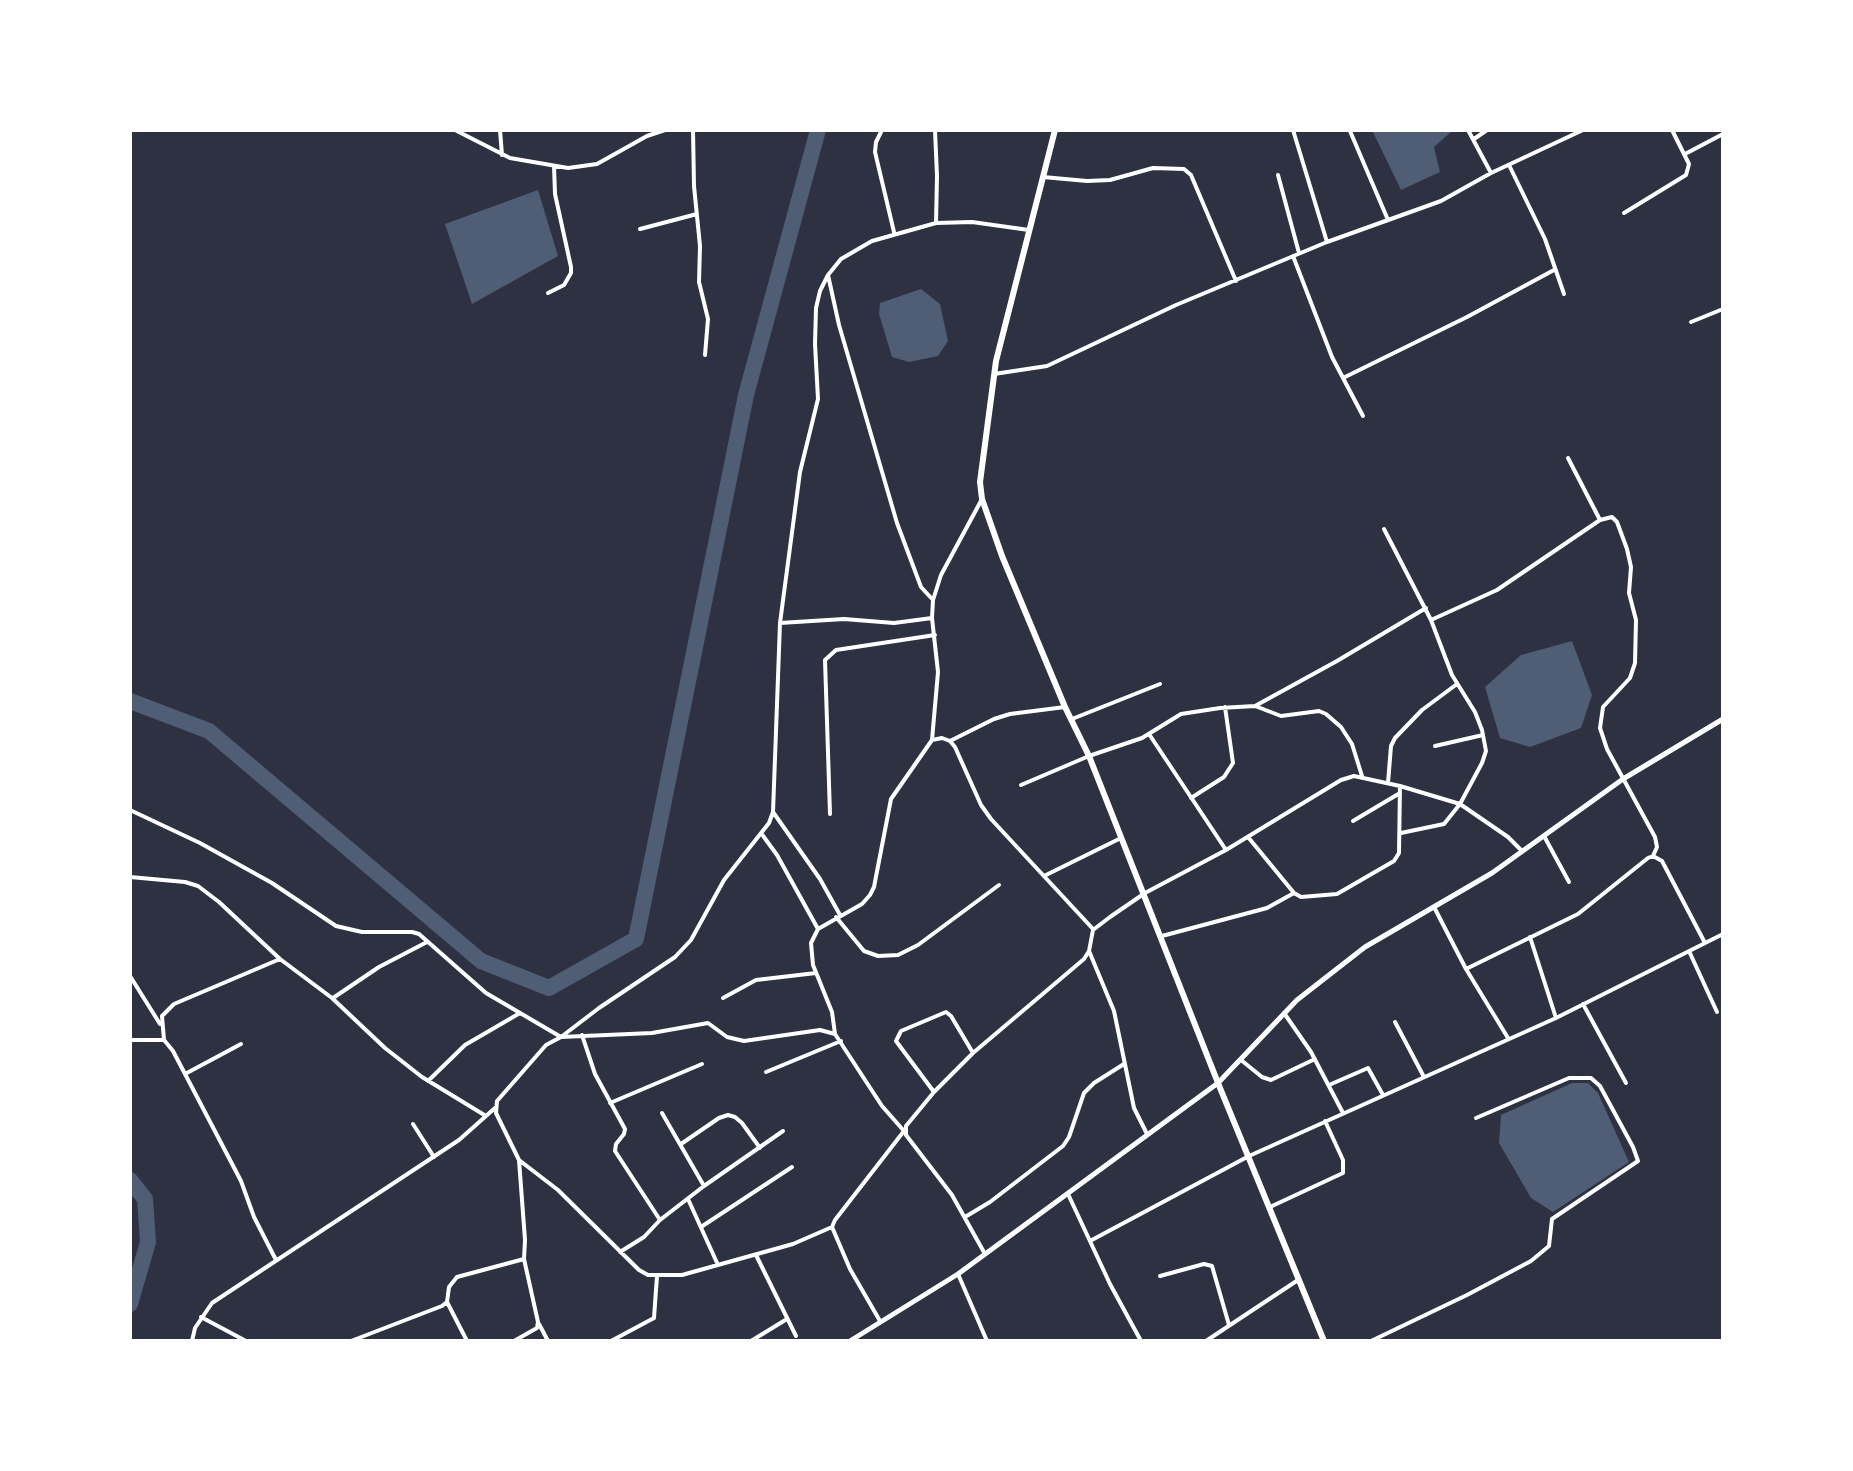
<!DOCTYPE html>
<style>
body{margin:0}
#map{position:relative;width:1853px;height:1471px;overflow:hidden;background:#2d3142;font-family:Overpass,sans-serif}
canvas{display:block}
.frame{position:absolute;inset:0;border:132px solid #fff;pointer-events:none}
</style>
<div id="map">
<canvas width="1853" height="1471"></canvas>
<div class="frame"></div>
</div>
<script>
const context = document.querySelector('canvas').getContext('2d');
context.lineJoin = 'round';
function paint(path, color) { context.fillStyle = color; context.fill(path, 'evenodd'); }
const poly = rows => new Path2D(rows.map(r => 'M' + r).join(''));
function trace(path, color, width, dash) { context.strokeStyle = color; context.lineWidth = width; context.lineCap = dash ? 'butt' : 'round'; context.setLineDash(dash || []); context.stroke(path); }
paint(poly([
 [1372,130,1453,130,1434,147,1440,172,1401,190],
 [538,190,558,256,472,304,445,224],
 [921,289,940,304,948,341,938,356,909,362,892,357,879,314,880,303],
 [1572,641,1592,695,1581,728,1530,747,1500,738,1485,687,1521,655],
 [1572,1083,1588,1083,1598,1093,1629,1162,1553,1212,1531,1198,1499,1143,1501,1115]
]), '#4f5d75');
trace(poly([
 [130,701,209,731,481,961,549,988,636,939,746,395,818,130],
 [130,1180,145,1199,148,1242,130,1304]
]), '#4f5d75', 16);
trace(poly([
 [455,130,510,158,568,168,597,164,647,136,665,130],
 [500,130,502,155],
 [693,130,694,186,700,246,699,282,708,319,705,355],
 [882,130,876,142,875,152,894,232],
 [935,130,937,176,936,223],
 [1293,130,1327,242],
 [1468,130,1491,173],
 [1350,131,1388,220],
 [1474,139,1487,130],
 [1685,154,1723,134],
 [1509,165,1545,239,1564,294],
 [1278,175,1299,253],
 [1043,177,1087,181,1110,180,1153,168,1184,169,1191,175,1236,281],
 [1624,213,1686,175,1689,164,1672,130],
 [640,229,697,214],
 [1293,256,1332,357,1363,416],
 [548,293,564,285,571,273,571,267,555,194,554,166],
 [1691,322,1723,309],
 [994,374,1047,366,1176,305,1327,242,1441,201,1491,173,1583,130],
 [1343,378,1467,317,1554,270],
 [1568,458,1600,520],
 [1384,529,1431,620,1452,675,1475,712,1482,730,1486,751,1482,763,1460,804,1444,824,1401,833],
 [933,600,921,587,897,523,839,325,828,275,841,259,872,241,936,223,972,222,1029,230],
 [1431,620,1497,590,1600,520,1612,517,1617,522,1627,549,1631,567,1629,593,1636,620,1635,663,1630,678,1603,707,1600,728,1607,749,1655,837,1657,847,1653,856],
 [780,623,844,619,894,623,932,618],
 [1255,706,1281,716,1319,711,1326,714,1341,727,1352,744,1362,776],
 [1072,719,1160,684],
 [1149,734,1226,850],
 [932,740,942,738,950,741,955,747,981,805,991,819,1093,929],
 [950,741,994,719,1010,714,1065,707],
 [1435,746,1483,735],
 [1388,783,1391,746,1395,738,1422,710,1457,684],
 [1021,785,1089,756,1142,738,1181,714,1220,708,1255,706,1337,661,1426,608],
 [1191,798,1224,777,1233,763,1225,707],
 [130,810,200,843,272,883,336,926,362,932,412,932,419,934,486,993,561,1037,599,1008,675,957,691,940,724,880,769,823,773,812,780,623,800,472,818,399,815,344,816,308,820,291,828,275],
 [773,812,820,879,840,915],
 [830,814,825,660,836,650,935,635],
 [1353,821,1400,793],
 [761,833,777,855,818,929],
 [1544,836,1569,882],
 [1248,837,1294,893,1301,897,1337,894,1394,861,1399,853,1400,786],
 [1044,876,1121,838],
 [130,877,185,882,198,886,219,902,280,959],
 [1434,907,1466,969,1508,1038],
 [836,917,864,951,878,956,898,955,918,945,999,885],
 [1162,936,1267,908,1294,893],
 [1530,937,1556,1018],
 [1089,951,1114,1011,1134,1108,1147,1134],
 [1689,951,1717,1012],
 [1466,969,1578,914,1648,858,1653,856,1662,861,1705,943],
 [130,976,160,1024],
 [333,998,379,967,427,942],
 [723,998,756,980,816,973],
 [1583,1004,1626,1083],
 [1284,1013,1311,1052,1343,1113],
 [1395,1022,1424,1077],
 [835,1034,832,1012,813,965,811,943,818,929,862,904,870,895,874,887,891,799,932,740,938,672,932,618,933,600,941,575,982,499],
 [582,1035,595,1074,625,1129,624,1134,616,1144,615,1151,660,1220],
 [130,1040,164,1040,173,1051,241,1181,254,1217,276,1260],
 [164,1040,162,1016,174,1004,280,959,332,998,385,1048,422,1077,486,1116],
 [1241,1060,1262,1077,1271,1080,1315,1059],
 [766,1072,841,1041],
 [185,1074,241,1044],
 [428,1081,465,1045,520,1013],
 [1329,1085,1368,1068,1383,1095],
 [934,1092,896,1041,901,1031,946,1012,951,1016,973,1053],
 [610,1103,702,1064],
 [662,1113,704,1186],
 [413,1124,434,1157],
 [681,1144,719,1118,728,1115,735,1117,742,1123,760,1148],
 [1068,1194,1110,1284,1141,1341],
 [688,1199,718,1265],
 [1270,1207,1343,1173,1343,1160,1325,1121],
 [965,1217,990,1202,1063,1146,1069,1137,1084,1093,1094,1083,1124,1064],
 [701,1227,792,1167],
 [832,1227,793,1244,682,1275,648,1275,639,1270,558,1190,519,1160,496,1113,497,1101,546,1045,561,1037,652,1033,708,1023,727,1037,744,1041,820,1030,835,1034,882,1106,904,1131,835,1220,832,1227,850,1269,880,1321],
 [1090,1241,1249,1156,1556,1018,1723,934],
 [620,1252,644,1237,660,1220,704,1186,783,1131],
 [985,1254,952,1195,906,1135,906,1126,934,1092,973,1053,1084,959,1089,951,1093,930,1110,917,1145,893,1226,850,1341,780,1354,776,1400,786,1460,804,1508,837,1522,851],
 [756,1255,796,1336],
 [958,1274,987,1341],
 [1160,1276,1204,1264,1212,1266,1229,1325],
 [447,1302,467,1341],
 [201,1317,246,1341],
 [539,1324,548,1341],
 [192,1341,195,1328,212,1303,459,1140,495,1108],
 [351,1341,442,1306,447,1302,449,1287,457,1277,524,1259],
 [514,1341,537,1328,538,1322,524,1259,525,1240,519,1160],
 [611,1341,654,1318,657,1276],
 [751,1341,787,1319],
 [1206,1341,1298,1280],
 [1371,1341,1467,1295,1531,1261,1549,1246,1552,1219,1638,1161,1633,1147,1600,1086,1591,1078,1569,1078,1476,1118]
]), '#fff', 4);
trace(poly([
 [850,1341,958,1274,1218,1083,1297,1000,1365,947,1492,873,1623,779,1723,719]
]), '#fff', 5);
trace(poly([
 [1055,130,996,361,980,482,982,499,1002,556,1065,707,1089,756,1218,1083,1324,1341]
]), '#fff', 6);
</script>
